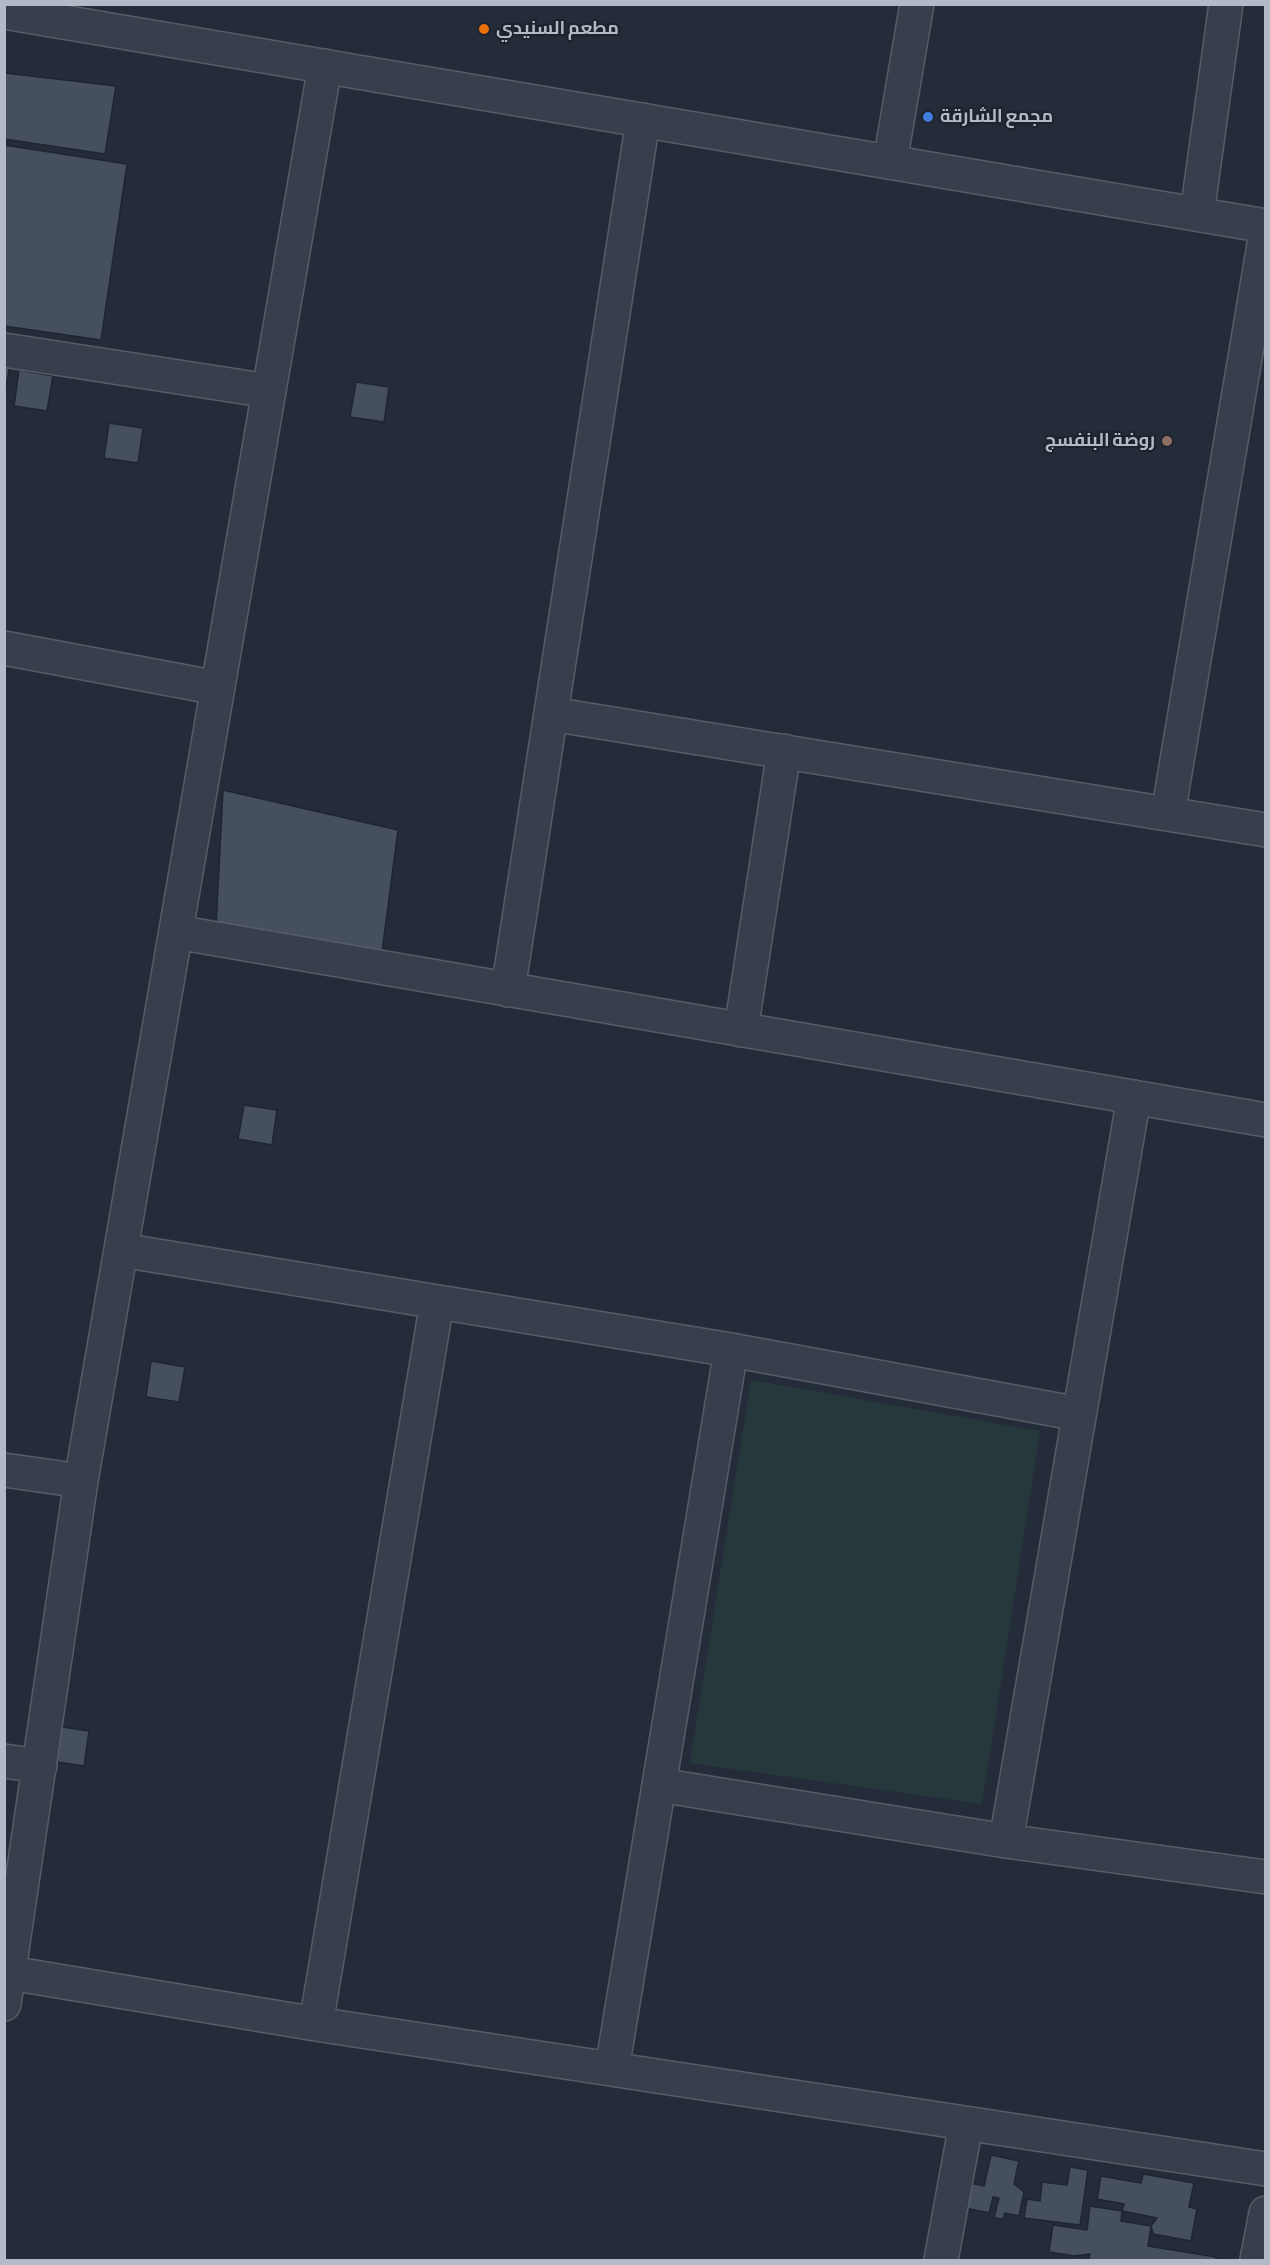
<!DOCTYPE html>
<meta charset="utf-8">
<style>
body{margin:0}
#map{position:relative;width:1270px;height:2265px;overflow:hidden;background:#242c3a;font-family:"Sofia Sans Condensed",sans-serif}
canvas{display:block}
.frame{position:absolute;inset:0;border:6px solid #b3b9c6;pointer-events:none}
</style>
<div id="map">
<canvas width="1270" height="2265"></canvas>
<div class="frame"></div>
</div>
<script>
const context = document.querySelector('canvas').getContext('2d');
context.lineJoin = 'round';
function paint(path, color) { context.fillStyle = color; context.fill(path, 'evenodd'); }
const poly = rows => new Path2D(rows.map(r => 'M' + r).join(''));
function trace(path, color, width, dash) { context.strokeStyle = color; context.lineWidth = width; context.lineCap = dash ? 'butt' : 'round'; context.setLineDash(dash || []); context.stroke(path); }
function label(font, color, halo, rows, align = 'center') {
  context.font = font + ' "Sofia Sans Condensed",Cairo,sans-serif'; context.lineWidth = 4.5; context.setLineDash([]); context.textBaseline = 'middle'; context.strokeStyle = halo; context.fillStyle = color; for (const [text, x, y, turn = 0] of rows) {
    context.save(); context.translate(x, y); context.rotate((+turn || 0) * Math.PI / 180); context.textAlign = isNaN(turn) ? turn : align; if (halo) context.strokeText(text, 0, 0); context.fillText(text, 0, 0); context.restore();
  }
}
paint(poly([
 [751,1380,1040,1431,982,1804,690,1763]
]), '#26383b');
const building = poly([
 [5,73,116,86,105,154,4,139,5,73],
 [4,145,127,164,101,340,4,326,4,145],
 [4,363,10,364,4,399,4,363],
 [19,370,53,376,47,411,14,406,19,370],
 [356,382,389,387,384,422,350,417,356,382],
 [109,423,143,428,138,463,104,458,109,423],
 [223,790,398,830,382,952,216,926,223,790],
 [244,1105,277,1110,272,1145,238,1139,244,1105],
 [151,1361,185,1367,179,1402,146,1397,151,1361],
 [56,1726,89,1731,84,1766,50,1761,56,1726],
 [991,2155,1019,2161,1014,2184,1024,2192,1019,2216,1005,2213,1003,2219,994,2218,999,2198,993,2197,989,2213,961,2207,966,2182,984,2186,991,2155],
 [1070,2167,1088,2170,1080,2225,1024,2218,1027,2199,1040,2201,1042,2182,1067,2185,1070,2167],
 [1143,2174,1194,2183,1189,2207,1197,2209,1191,2241,1153,2234,1151,2226,1157,2218,1122,2211,1124,2204,1097,2199,1101,2176,1141,2183,1143,2174],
 [1090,2206,1122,2211,1121,2221,1151,2226,1148,2246,1216,2257,1216,2260,1089,2260,1090,2254,1074,2256,1049,2252,1053,2225,1087,2230,1090,2206]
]);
paint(building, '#454f5e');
trace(building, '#1f2531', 1.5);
const minor = poly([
 [890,162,917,4],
 [1197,214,1226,4],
 [4,350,269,391],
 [4,648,218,688],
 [551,714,1266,830],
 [1168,814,1266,233],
 [176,932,1266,1120],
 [508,990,643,120],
 [741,1030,784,751],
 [121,1250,731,1350,1079,1414],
 [4,1470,81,1481],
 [4,1761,40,1766],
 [659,1785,1006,1841,1266,1877],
 [1006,1841,1134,1097],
 [10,1973,316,2024,1266,2169],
 [4,2004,81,1481,325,66],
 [316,2024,437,1302],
 [612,2069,731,1350],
 [941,2260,966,2124],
 [1257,2260,1266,2213]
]);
const tertiary = poly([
 [4,12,1266,226]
]);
trace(minor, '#565c68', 36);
trace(tertiary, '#565c68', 36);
trace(minor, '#383e4b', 33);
trace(tertiary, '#383e4b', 33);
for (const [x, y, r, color] of [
 [484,29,6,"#e8710a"],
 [928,117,6,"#3f7fe0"],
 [1167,441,6,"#8d6e63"]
]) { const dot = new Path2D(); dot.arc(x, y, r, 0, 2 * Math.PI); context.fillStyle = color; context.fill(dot); trace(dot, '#1d232f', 2); }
label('bold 18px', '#b3b9c6', '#1d232f', [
 ["مطعم السنيدي",496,29],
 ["مجمع الشارقة",940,117],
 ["روضة البنفسج",1155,441,"right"]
], 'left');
</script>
